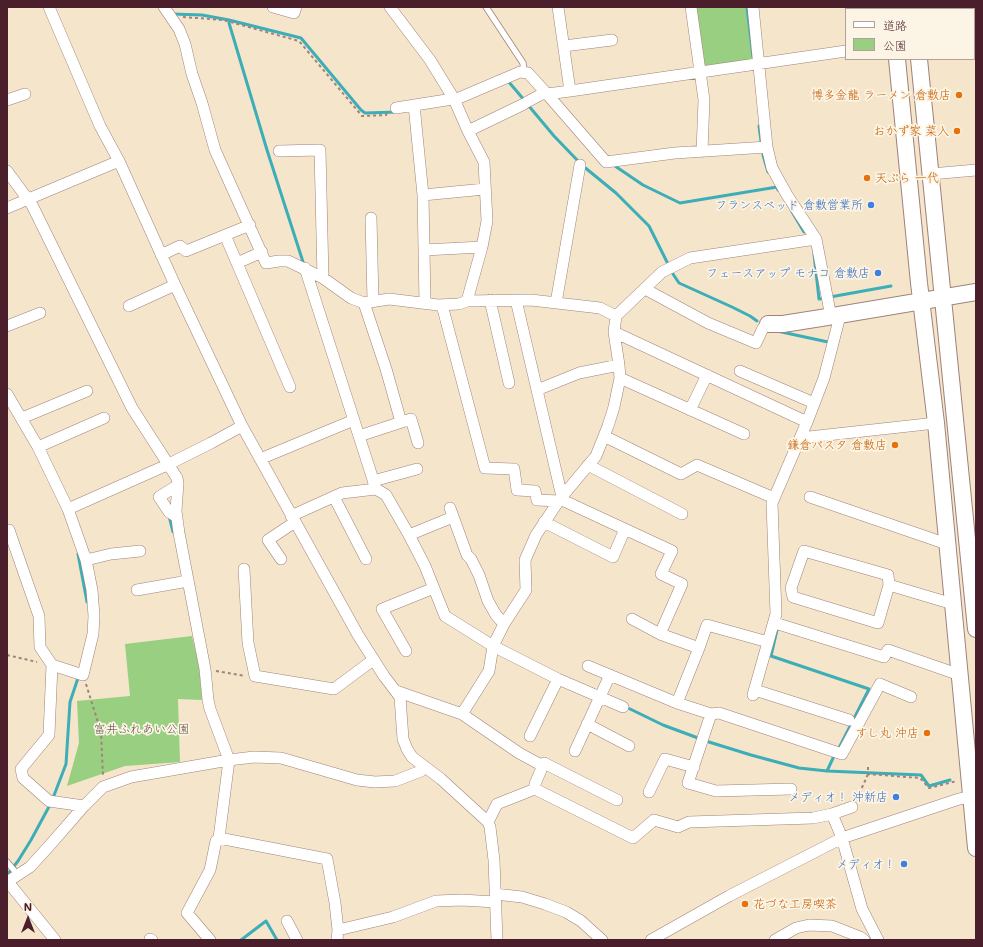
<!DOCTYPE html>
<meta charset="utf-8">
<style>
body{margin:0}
#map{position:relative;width:983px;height:947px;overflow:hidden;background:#f5e5cb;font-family:Mali,"Klee One",sans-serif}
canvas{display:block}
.frame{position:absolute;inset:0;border:8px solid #4a1f2b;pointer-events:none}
.legend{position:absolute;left:845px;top:8px;width:130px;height:52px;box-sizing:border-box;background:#fcf5e5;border:1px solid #b59f9b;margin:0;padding:5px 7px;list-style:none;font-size:12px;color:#4a1f2b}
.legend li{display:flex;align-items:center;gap:8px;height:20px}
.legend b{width:20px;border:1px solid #b59f9b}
.north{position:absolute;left:8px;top:899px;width:40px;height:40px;-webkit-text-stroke:3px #fcf5e5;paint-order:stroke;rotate:0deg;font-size:11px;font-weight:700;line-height:16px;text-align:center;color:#4a1f2b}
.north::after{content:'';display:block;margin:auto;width:14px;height:18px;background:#4a1f2b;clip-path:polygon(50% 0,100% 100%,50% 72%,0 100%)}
</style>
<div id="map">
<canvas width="983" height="947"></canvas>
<div class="frame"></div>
<ul class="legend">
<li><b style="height:5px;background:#fff"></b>道路</li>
<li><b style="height:11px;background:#98cf81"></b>公園</li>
</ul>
<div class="north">N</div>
</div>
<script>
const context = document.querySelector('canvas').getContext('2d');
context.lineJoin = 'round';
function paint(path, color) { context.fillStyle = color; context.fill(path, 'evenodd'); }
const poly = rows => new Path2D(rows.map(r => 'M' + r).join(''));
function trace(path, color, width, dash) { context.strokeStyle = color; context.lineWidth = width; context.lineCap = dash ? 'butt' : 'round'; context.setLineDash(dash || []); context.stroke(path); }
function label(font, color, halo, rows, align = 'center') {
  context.font = font + ' Mali,"Klee One",sans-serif'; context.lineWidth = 3.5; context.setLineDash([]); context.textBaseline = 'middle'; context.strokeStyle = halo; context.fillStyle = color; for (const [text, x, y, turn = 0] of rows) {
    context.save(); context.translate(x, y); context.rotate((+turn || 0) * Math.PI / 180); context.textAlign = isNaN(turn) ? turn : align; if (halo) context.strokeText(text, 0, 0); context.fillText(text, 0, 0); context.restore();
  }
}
paint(poly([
 [696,7,747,7,753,59,704,66],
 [192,636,199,666,202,700,178,699,180,762,125,766,67,786,79,743,77,701,130,696,125,644]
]), '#98cf81');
trace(poly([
 [747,7,753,57],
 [172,14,202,15,229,20,301,38,361,110,365,113,397,112],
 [229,23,267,150,304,265],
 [508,81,525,101],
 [528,105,554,136,579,162],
 [759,126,761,141],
 [763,155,768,172],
 [583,166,616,193,649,226,668,264],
 [615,166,643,185,680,203,777,187,778,190],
 [791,210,804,232],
 [814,254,819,299,825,298],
 [671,271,679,283,732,307,750,316,757,321],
 [830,297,891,286],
 [777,331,828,342],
 [169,516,173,532],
 [78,554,87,602],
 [777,630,771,656,869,689,839,748],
 [626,707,663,725,698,738],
 [709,742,751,755,799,768,827,771,921,775,929,786,950,780],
 [827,771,834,756],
 [53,798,66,764,70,702,78,678],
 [7,875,18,861,31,840,51,803],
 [241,940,266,921,277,940]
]), '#3daeb7', 3);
const lane = poly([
 [486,7,523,63,524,72],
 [7,862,18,875]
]);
const street = poly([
 [49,7,100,126,119,161,175,285,242,426,358,635,384,676,400,697,403,739,407,749,412,757,441,779,488,822,490,827,494,860,497,940],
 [164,7,179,29,185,44,192,74,202,103,215,150,266,263,279,261,288,261,323,278,351,298,364,303,389,299,438,305,459,304,467,301,531,300,600,308,616,316],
 [273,7,294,13,296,7],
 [390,7,430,60,454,99,468,131,484,162,487,221,482,247,467,301],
 [558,7,570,91,846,51],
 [691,7,704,100,702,152],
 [753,7,767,147,772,168,787,195,816,239,831,317],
 [974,33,976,32],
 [564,46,612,40],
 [547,94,606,162,675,153,767,147],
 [547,94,570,91],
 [7,100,25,94],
 [414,105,423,195,425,303],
 [396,108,459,98,520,72,528,73,547,94,542,94,527,102],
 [468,131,524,104],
 [279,151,320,150,323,278],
 [7,171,32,205,132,408,177,478,178,483,176,511,179,533,205,669,208,700,210,709,229,760,219,838,327,859,335,903,338,930],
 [931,174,976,170],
 [423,195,485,189],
 [7,208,119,161],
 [371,218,373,301],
 [225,235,290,387],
 [424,250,482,247],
 [161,255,180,246,186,251,250,225],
 [237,263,262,252],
 [305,268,376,489,386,495,409,535,425,566,445,616,493,646,558,679,623,707],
 [645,289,708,323,756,343,763,328,768,324],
 [490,300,509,383],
 [516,300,562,497],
 [364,303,386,369,401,422],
 [556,303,580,165],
 [442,305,485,468,514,469,517,490,535,491,537,500,559,501],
 [129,306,175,285],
 [7,326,40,313],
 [614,332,807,422],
 [740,371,814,403],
 [620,378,744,434],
 [537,390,579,373,619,365],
 [7,394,38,447,68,509,86,560,92,590,94,616,93,634,83,675,52,665],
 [690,410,707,375],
 [22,418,87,391],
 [359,436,411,419,418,443],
 [604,436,681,474,697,465,774,498],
 [800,438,936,423],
 [38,447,104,418],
 [260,459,354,420],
 [588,465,682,514],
 [373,481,417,469],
 [334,497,366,559],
 [810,497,947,544],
 [560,499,672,551,661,574,682,584,660,634,699,648,707,625,768,642,776,614,772,503,807,422,824,378,840,316],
 [450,508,467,555,471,559,479,575,488,601,496,615,504,624],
 [68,509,167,465,211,443,242,426],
 [291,516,342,493,376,489],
 [177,517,169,512,159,497,178,485],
 [544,522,613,557,625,529],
 [9,530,39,616,40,647,52,665,49,735,21,769,23,778,49,801,84,806],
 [409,535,453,517],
 [281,559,268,540,295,522],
 [86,560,111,554,140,551],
 [244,569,248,643,255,676,334,689,373,660],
 [889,585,888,575,804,551,791,588,793,597,878,623,889,585,953,604],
 [137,590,188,581],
 [632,619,660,634],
 [775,623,884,657,888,650,960,675],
 [406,651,382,609,434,588],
 [588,666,677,703,711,714,719,713,842,754,880,684,911,697],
 [755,690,849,720],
 [396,691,462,714,489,671,493,646,504,624,526,590,525,560,536,535,560,499,596,456,608,426,614,407,620,378,619,365,614,332,616,316,662,272,690,258,816,239],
 [753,695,768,642],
 [677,703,699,648],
 [462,714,519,753,543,766],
 [711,714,688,783,716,791,791,789],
 [587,724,629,746],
 [530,736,558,679],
 [575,751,610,675],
 [535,789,535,784,544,763,617,800],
 [649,792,665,759,694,767],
 [832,814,852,807],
 [488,822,497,804,535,789,633,838,654,820,678,827,689,822,813,818,832,814,842,838,862,909,878,940],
 [7,882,30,867,50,845,84,806,103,787,131,777,229,760,254,757,281,758,357,780,375,782,395,781,421,771,424,766],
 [8,882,55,940],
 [495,894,522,897,545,904,566,912,581,921,602,940],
 [287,921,297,940],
 [150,939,152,940],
 [210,940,187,913,210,870,216,841,219,838],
 [337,940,338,930,393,917,436,901,462,900,495,902],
 [651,940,729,896,842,838,959,799,976,796],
 [775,940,796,928,809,925,832,926,860,937,864,940]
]);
const secondary = poly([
 [892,7,892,9],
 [913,7,913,9],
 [897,59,919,283,936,423,976,848],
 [919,59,976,629],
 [768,324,783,324,821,318,976,292]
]);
trace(lane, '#a0827b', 7);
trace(street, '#a0827b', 12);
trace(secondary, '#a0827b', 18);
trace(poly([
 [183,17,223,20,299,41,362,116,386,115,387,113],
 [7,655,37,662],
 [216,671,245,676],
 [86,684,101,732,103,776],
 [868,767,868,774,920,778,929,788,957,781],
 [857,799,868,774]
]), '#a0827b', 2, [3, 3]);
trace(lane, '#fff', 5.5);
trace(street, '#fff', 11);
trace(secondary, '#fff', 16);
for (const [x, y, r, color] of [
 [959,95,4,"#e8710a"],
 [957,131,4,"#e8710a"],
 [867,178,4,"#e8710a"],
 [871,205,4,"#3f7fe0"],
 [878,273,4,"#3f7fe0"],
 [895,445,4,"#e8710a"],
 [927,733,4,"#e8710a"],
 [896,797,4,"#3f7fe0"],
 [904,864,4,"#3f7fe0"],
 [745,904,4,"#e8710a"]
]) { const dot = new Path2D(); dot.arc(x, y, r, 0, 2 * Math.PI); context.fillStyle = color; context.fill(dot); trace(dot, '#fcf5e5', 1.5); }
label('12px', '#c56008', '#fcf5e5', [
 ["博多金龍 ラーメン 倉敷店",951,95],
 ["おかず家 菜入",949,131],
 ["天ぷら 一代",875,178,"left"],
 ["鎌倉パスタ 倉敷店",887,445],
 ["すし丸 沖店",919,733],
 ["花づな工房喫茶",753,904,"left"]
], 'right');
label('12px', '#366cbe', '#fcf5e5', [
 ["フランスベッド 倉敷営業所",863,205],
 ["フェースアップ モナコ 倉敷店",870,273],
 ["メディオ！ 沖新店",888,797],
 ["メディオ！",896,864]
], 'right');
label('12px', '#615445', '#fcf5e5', [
 ["富井ふれあい公園",142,729]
]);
</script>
